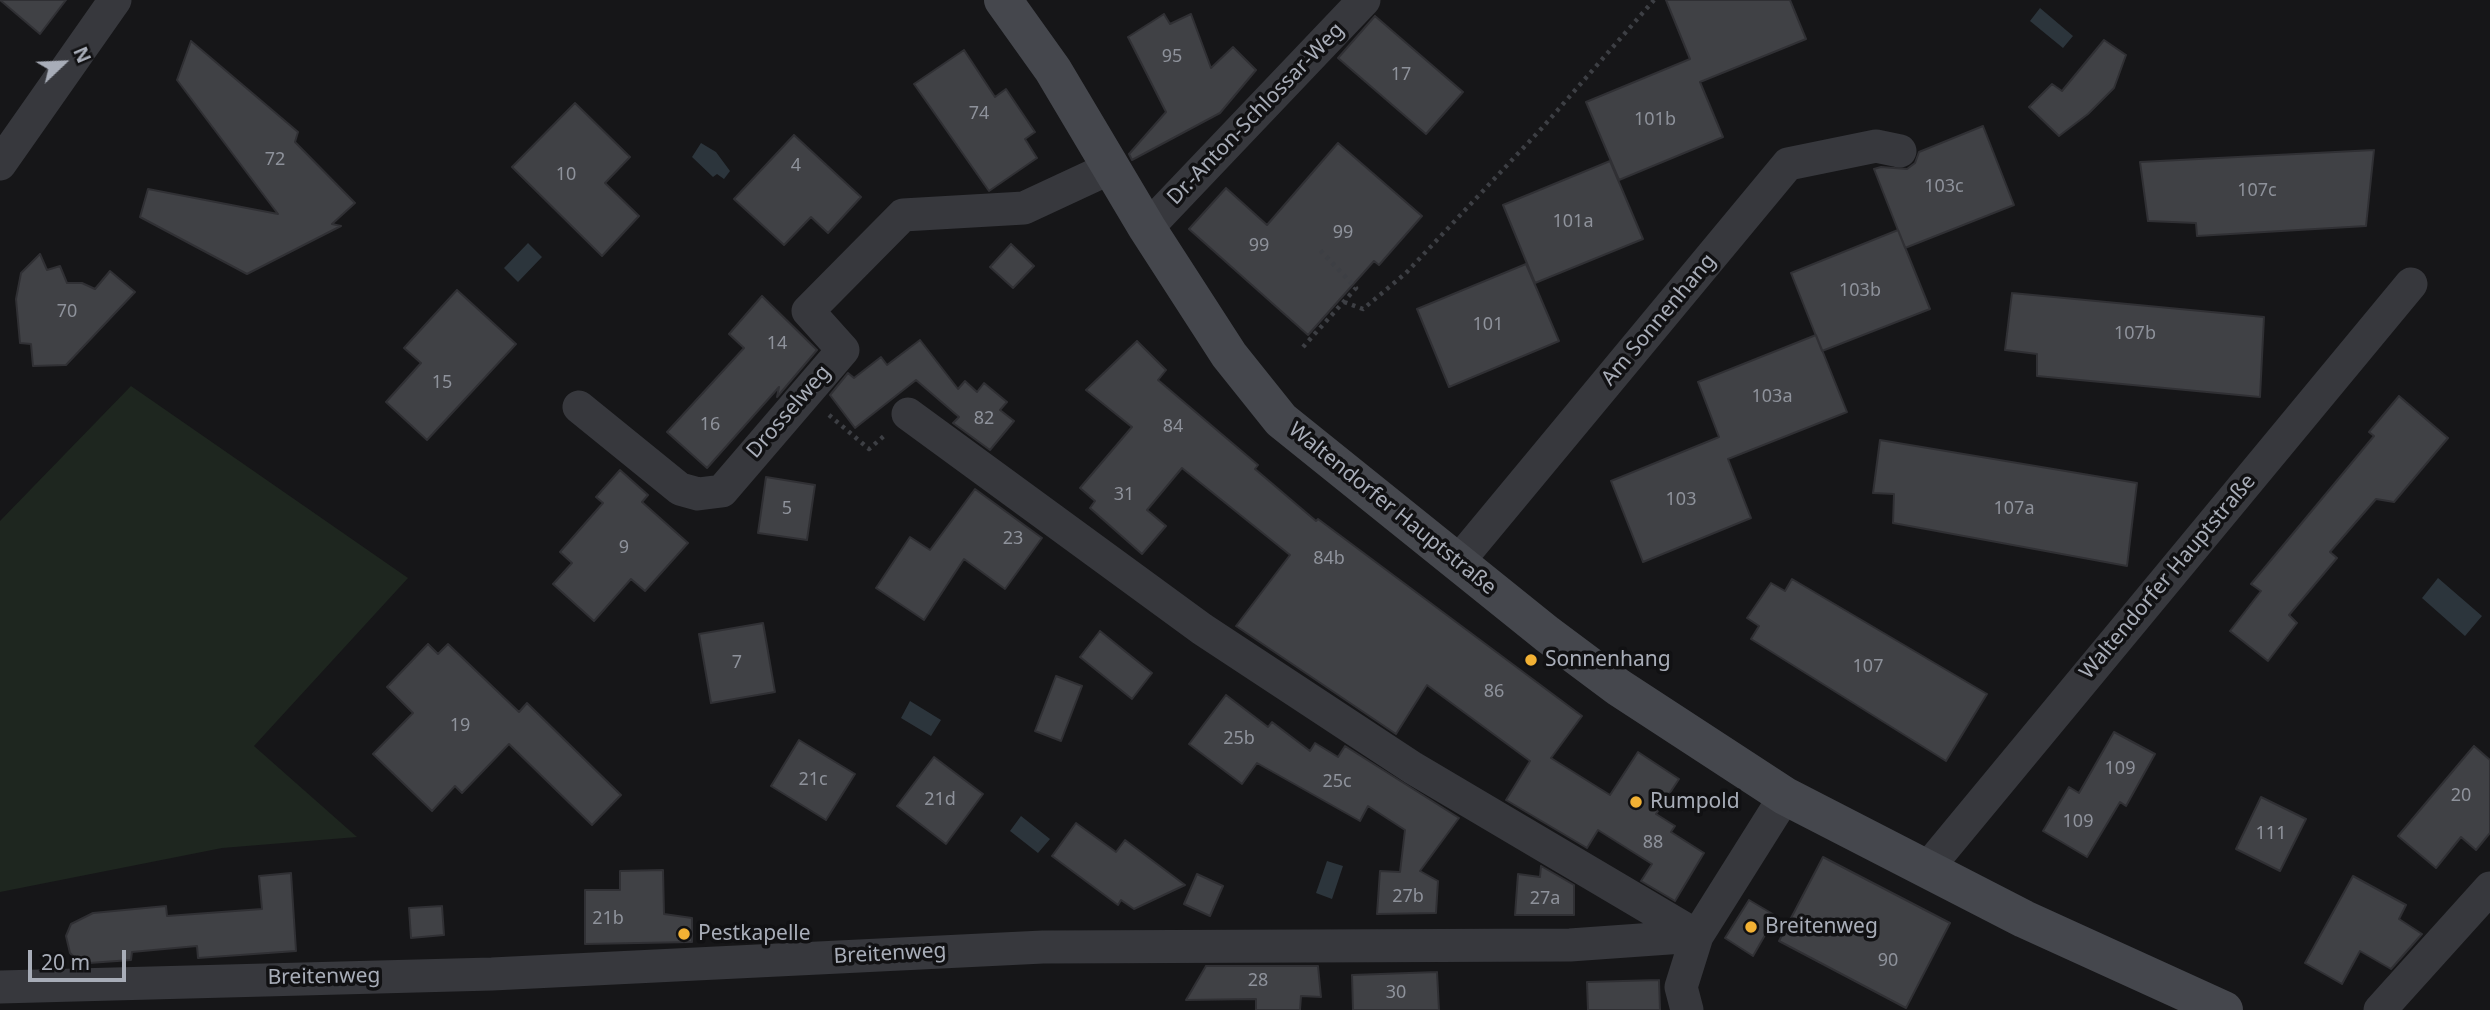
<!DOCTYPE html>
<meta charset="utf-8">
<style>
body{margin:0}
#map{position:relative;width:2490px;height:1010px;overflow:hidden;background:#161618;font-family:"Noto Sans",sans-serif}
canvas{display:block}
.north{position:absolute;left:28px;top:28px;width:70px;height:70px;-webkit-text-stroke:5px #111113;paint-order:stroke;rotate:67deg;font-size:19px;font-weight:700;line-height:28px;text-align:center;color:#a8adb8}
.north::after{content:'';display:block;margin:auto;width:24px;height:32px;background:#a8adb8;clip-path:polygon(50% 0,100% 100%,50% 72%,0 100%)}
.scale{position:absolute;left:28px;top:950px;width:98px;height:32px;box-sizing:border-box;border:4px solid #a8adb8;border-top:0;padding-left:9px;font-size:21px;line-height:24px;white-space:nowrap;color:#a8adb8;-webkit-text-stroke:5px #111113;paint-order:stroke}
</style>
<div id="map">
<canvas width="2490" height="1010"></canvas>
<div class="north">N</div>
<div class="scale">20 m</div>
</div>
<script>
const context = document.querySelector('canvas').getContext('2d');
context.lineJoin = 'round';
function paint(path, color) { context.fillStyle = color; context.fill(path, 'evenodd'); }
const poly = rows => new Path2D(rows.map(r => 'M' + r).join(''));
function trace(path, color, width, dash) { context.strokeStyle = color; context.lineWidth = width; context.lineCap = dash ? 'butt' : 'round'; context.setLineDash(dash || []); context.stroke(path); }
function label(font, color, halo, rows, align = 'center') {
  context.font = font + ' "Noto Sans",sans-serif'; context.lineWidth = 7; context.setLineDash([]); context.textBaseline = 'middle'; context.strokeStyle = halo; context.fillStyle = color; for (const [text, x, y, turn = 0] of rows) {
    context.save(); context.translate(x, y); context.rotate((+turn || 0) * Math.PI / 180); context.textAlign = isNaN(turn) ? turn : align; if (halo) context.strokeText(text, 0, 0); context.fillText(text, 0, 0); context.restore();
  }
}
paint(poly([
 [131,386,408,578,254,746,357,837,222,848,0,892,0,521]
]), '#1e261f');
paint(poly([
 [2040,8,2073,36,2063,48,2030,21],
 [701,143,716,152,730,171,724,179,717,174,713,177,692,157],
 [528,243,542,257,518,282,504,268],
 [2438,578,2482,616,2465,636,2422,598],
 [910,701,941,720,931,736,901,718],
 [1021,816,1050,839,1038,853,1010,831],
 [1327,861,1343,866,1332,899,1316,893]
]), '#2c353c');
const building = poly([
 [0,0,66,0,40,34,0,0],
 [1666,0,1790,0,1806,39,1700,82,1723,137,1619,180,1586,102,1690,59,1666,0],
 [1164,14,1170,24,1191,14,1211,68,1233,47,1256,70,1220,113,1132,160,1129,154,1166,112,1128,37,1164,14],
 [1375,16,1463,92,1426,134,1338,58,1375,16],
 [2104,40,2126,55,2114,88,2088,114,2059,136,2029,107,2052,84,2062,91,2104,40],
 [191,41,298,132,295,142,355,203,332,224,341,226,247,274,140,217,148,189,278,214,177,80,191,41],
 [964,50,995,97,1006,89,1035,132,1025,139,1037,158,989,191,914,84,964,50],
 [575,103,630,157,605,183,639,216,602,256,512,167,575,103],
 [1983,126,2014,205,1905,248,1874,169,1881,167,1907,169,1915,163,1919,152,1983,126],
 [794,135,861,197,828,233,811,217,784,245,734,199,794,135],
 [1338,143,1422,216,1379,265,1374,261,1308,335,1189,229,1226,188,1267,225,1338,143],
 [2374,150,2366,226,2197,236,2196,223,2148,221,2140,162,2374,150],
 [1610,161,1643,239,1535,283,1503,205,1610,161],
 [1898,230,1930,309,1822,351,1791,273,1898,230],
 [1011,244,1034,266,1013,288,990,267,1011,244],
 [40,254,47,270,60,266,67,283,82,283,95,289,110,271,135,292,66,365,33,366,31,344,20,343,16,299,21,273,40,254],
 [1526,264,1559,341,1449,387,1417,309,1526,264],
 [457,290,516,344,427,440,386,402,421,363,404,348,457,290],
 [2012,293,2264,317,2260,397,2037,376,2037,354,2005,350,2012,293],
 [762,296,817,350,777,397,779,387,707,468,667,432,744,348,729,334,762,296],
 [1816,335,1847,412,1728,459,1751,518,1643,562,1611,481,1719,437,1698,382,1816,335],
 [920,340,958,389,965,381,977,392,984,383,1007,402,1000,410,1014,421,990,450,953,423,959,417,916,380,855,428,830,395,848,373,854,378,881,357,887,365,920,340],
 [1137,341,1166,370,1158,380,1258,465,1255,469,1316,521,1318,519,1582,716,1551,758,1610,795,1638,752,1679,779,1656,814,1675,826,1671,832,1704,853,1675,901,1641,881,1652,864,1598,830,1587,848,1506,800,1530,761,1427,685,1396,734,1236,626,1290,555,1182,468,1147,510,1166,526,1142,554,1090,508,1095,501,1080,488,1132,427,1086,390,1137,341],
 [2399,396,2448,438,2394,502,2376,499,2330,552,2337,558,2289,615,2297,623,2268,661,2230,631,2261,591,2251,584,2374,436,2369,432,2399,396],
 [1880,440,2137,483,2127,566,1893,523,1894,494,1873,493,1880,440],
 [620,470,648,495,642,502,688,543,645,591,631,579,594,621,553,584,572,563,560,552,603,503,596,497,620,470],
 [766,477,815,485,807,540,758,533,766,477],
 [975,489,1042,538,1005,589,964,559,924,620,876,588,910,537,930,550,975,489],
 [1792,579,1987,694,1946,761,1751,639,1759,626,1747,618,1771,583,1785,591,1792,579],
 [763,623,775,692,711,703,699,634,763,623],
 [1100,631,1152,673,1132,699,1080,657,1100,631],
 [428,644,438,654,448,644,519,712,527,703,621,795,592,825,509,744,462,793,455,786,432,811,373,754,413,713,387,687,428,644],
 [1056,676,1082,686,1061,741,1035,731,1056,676],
 [1226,695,1268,727,1272,722,1310,751,1315,743,1338,757,1345,746,1459,818,1420,871,1438,881,1436,913,1377,914,1380,871,1400,872,1405,830,1368,806,1360,821,1257,763,1242,784,1189,744,1226,695],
 [2114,732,2155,754,2126,806,2120,802,2087,857,2043,831,2069,787,2079,793,2114,732],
 [799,740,855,774,826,820,771,786,799,740],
 [2474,746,2490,760,2490,833,2476,850,2461,837,2436,868,2398,836,2474,746],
 [934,757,983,794,946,844,897,806,934,757],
 [2261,797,2306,819,2280,871,2236,849,2261,797],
 [1076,823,1116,852,1125,840,1185,885,1134,909,1121,900,1118,905,1052,856,1076,823],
 [1823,857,1950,923,1906,1008,1779,941,1823,857],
 [1541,866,1574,885,1574,915,1515,915,1518,874,1540,877,1541,866],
 [663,870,664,914,692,918,692,942,585,944,585,890,620,890,620,871,663,870],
 [291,873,296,951,198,958,197,946,132,952,131,960,89,963,77,960,70,953,66,936,71,924,93,913,166,906,167,916,262,909,259,876,291,873],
 [1197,874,1223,886,1210,916,1184,904,1197,874],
 [2353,876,2406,905,2399,919,2422,934,2391,969,2360,951,2342,984,2305,963,2353,876],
 [1749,900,1776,916,1753,956,1725,938,1749,900],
 [442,906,444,935,411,938,409,908,442,906],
 [1206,966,1318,966,1321,997,1301,996,1300,1010,1256,1010,1256,999,1186,1000,1206,966],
 [1437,972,1439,1010,1353,1010,1352,975,1437,972],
 [1659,980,1660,1010,1588,1010,1587,982,1659,980]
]);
paint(building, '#404145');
trace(building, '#303034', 2);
trace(poly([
 [1344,302,1363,309,1406,273,1542,128,1654,0],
 [1303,347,1356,288,1319,249],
 [829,415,869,449,884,436]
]), '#3d3f44', 4.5, [3.5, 5]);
trace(poly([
 [0,164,115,0],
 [1147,228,1364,0],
 [579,407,680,489,698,494,722,491,843,350,808,311,903,215,1024,208,1110,168],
 [908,414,1202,629,1413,768,1697,936,1681,987,1687,1010],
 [1457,563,1788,164,1876,146,1900,151],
 [1926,870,2411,284],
 [0,987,492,974,1043,947,1570,945,1697,936,1785,796],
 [2380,1010,2490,888]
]), '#37383d', 33);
trace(poly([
 [1003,0,1053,70,1147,228,1229,355,1281,420,1547,634,1618,687,1785,796,2024,919,2224,1010]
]), '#45474d', 38);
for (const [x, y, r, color] of [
 [1531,660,7,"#f2b134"],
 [1636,802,7,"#f2b134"],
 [1751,927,7,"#f2b134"],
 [684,934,7,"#f2b134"]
]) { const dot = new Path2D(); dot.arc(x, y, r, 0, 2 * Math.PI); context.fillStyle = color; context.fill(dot); trace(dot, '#111113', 2.5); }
label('18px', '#8e929b', null, [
 ["95",1172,57],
 ["17",1401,75],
 ["74",979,114],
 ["101b",1655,120],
 ["72",275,160],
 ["4",796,166],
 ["10",566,175],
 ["103c",1944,187],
 ["107c",2257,191],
 ["101a",1573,222],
 ["99",1343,233],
 ["99",1259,246],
 ["103b",1860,291],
 ["70",67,312],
 ["101",1488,325],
 ["107b",2135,334],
 ["14",777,344],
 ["15",442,383],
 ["103a",1772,397],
 ["82",984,419],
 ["16",710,425],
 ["84",1173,427],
 ["31",1124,495],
 ["103",1681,500],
 ["5",787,509],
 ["107a",2014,509],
 ["23",1013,539],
 ["9",624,548],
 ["84b",1329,559],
 ["7",737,663],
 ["107",1868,667],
 ["86",1494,692],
 ["19",460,726],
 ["25b",1239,739],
 ["109",2120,769],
 ["21c",813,780],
 ["25c",1337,782],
 ["20",2461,796],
 ["21d",940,800],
 ["109",2078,822],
 ["111",2271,834],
 ["88",1653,843],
 ["27b",1408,897],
 ["27a",1545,899],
 ["21b",608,919],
 ["90",1888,961],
 ["28",1258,981],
 ["30",1396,993]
]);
label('21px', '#a8adb8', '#111113', [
 ["Dr.-Anton-Schlossar-Weg",1256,114,-46],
 ["Am Sonnenhang",1659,320,-50],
 ["Drosselweg",789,412,-49],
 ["Waltendorfer Hauptstraße",1392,509,39],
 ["Waltendorfer Hauptstraße",2168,577,-50],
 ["Breitenweg",890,954,-3],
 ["Breitenweg",324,977,-1]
]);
label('21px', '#a8adb8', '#111113', [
 ["Sonnenhang",1545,660],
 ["Rumpold",1650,802],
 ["Breitenweg",1765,927],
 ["Pestkapelle",698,934]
], 'left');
</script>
